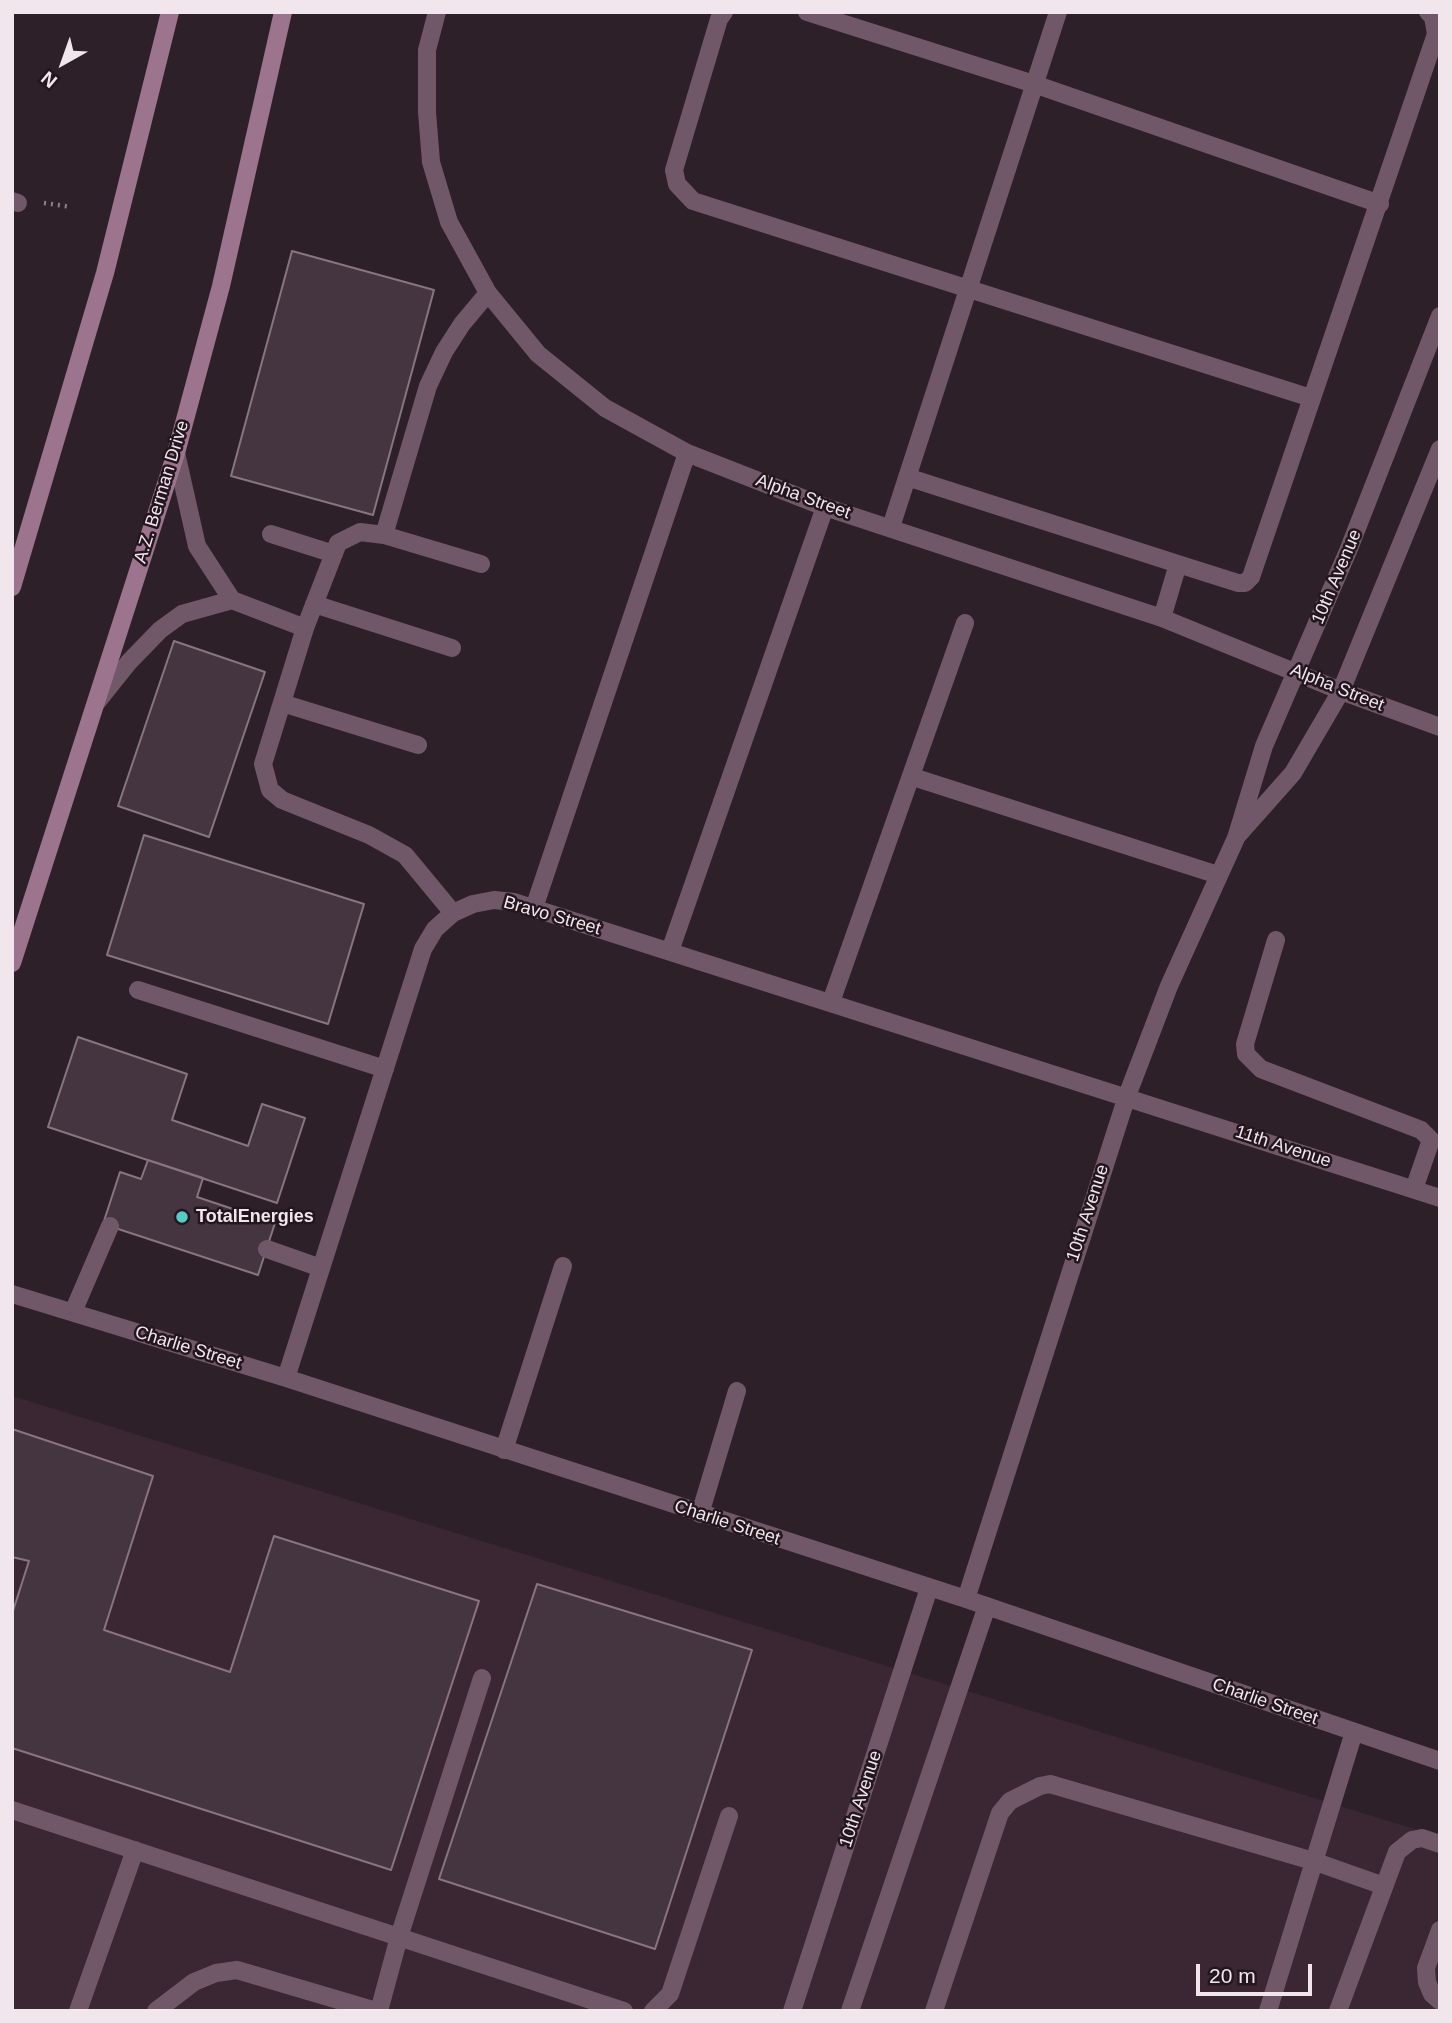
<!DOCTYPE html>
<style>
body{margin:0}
#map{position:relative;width:1452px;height:2023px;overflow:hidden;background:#2e2029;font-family:Helvetica,sans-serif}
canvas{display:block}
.frame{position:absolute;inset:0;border:14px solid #f0e6ec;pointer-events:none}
.north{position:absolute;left:28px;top:28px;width:70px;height:70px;-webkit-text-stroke:5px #24161f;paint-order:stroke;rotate:220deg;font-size:19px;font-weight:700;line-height:28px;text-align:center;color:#f0e6ec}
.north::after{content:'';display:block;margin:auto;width:24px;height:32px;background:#f0e6ec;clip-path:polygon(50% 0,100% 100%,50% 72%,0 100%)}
.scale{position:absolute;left:1196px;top:1964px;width:116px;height:32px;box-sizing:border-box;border:4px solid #f0e6ec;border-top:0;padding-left:9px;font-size:21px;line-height:24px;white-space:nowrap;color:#f0e6ec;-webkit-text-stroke:5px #24161f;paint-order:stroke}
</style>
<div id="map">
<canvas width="1452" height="2023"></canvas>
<div class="frame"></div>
<div class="north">N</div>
<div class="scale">20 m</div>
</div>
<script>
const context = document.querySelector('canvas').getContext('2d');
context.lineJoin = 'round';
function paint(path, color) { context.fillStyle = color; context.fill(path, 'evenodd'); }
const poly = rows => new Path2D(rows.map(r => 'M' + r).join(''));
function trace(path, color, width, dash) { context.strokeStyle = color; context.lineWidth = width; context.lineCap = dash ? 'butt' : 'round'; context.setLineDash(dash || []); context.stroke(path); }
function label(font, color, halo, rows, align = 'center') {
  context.font = font + ' Helvetica,sans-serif'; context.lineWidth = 5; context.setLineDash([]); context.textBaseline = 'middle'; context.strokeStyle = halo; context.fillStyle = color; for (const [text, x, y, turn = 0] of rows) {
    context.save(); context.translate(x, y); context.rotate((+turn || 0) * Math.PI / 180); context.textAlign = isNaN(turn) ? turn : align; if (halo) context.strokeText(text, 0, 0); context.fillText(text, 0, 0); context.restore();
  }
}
paint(poly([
 [12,1396,1440,1837,1440,2011,12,2011]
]), '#3b2734');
const building = poly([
 [292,251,434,290,373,515,231,476,292,251],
 [174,641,265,672,209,837,118,806,174,641],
 [144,835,364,904,328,1024,107,955,144,835],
 [78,1037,187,1074,172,1120,248,1146,262,1104,305,1118,277,1203,48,1127,78,1037],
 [148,1160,203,1178,197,1197,275,1223,258,1275,103,1224,120,1172,141,1179,148,1160],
 [12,1429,153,1476,104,1630,230,1672,274,1536,479,1601,391,1870,12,1748,12,1614,29,1561,12,1557,12,1429],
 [537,1584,752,1650,655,1949,439,1879,537,1584]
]);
paint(building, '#453540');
trace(building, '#877580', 2);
trace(poly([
 [44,203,71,207]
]), '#8d8088', 4.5, [2, 5]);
trace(poly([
 [437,12,427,50,427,112,431,162,449,222,488,293,538,354,605,408,687,453,825,507,1162,618,1341,691,1440,727],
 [724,12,719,19,674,170,677,184,693,201,1311,398],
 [807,12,1034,84,1380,204],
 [176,453,197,546,232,600,305,628],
 [907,477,1178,564,1162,618],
 [891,527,1058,12],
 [271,534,334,554],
 [384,535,428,386,444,352,462,324,488,293],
 [1178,564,1238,583,1245,583,1251,577,1436,34,1433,17,1428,12],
 [314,604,452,648],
 [97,702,129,662,160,630,182,614,232,600],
 [282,703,418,745],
 [913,777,1218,875],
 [1238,835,1293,773,1341,691,1440,449],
 [534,908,687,453],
 [453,913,405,855,369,835,282,800,270,790,263,764,305,628,338,543,360,532,384,535,481,564],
 [1276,940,1245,1044,1246,1054,1261,1069,1421,1130,1431,1140,1414,1189],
 [670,951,825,507],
 [138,990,385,1069],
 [831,1002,965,623],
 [267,1249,321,1268],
 [12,1294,286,1378,966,1599,1440,1761],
 [73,1312,110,1226],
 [286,1378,423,949,435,929,453,913,473,904,494,900,514,902,1440,1198],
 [504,1450,563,1266],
 [700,1514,737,1391],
 [966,1599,1127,1096,1169,986,1236,838,1264,746,1348,551,1440,316],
 [12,1810,624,2011],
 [1440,1930,1426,1968,1427,1982,1432,1994,1440,2001],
 [78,2011,135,1850],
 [156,2011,194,1982,216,1973,237,1970,376,2011],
 [379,2011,399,1937,482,1678],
 [653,2011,670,1994,729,1816],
 [792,2011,929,1588],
 [850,2011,987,1606],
 [934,2011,1000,1813,1010,1801,1040,1786,1050,1784,1313,1861,1384,1886],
 [1268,2011,1354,1732],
 [1338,2011,1397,1852,1412,1840,1422,1838,1440,1844]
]), '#715868', 18);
trace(poly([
 [12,201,18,203]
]), '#715868', 18);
trace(poly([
 [12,587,105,273,170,12],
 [12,963,176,453,221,286,283,12]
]), '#9c748d', 18);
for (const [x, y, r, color] of [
 [182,1217,7,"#54cdc7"]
]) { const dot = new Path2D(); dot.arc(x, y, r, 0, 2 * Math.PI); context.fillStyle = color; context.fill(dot); trace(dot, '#24161f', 2.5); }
label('18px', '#f0e6ec', '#24161f', [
 ["A.Z. Berman Drive",162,492,-73],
 ["Alpha Street",803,497,20],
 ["10th Avenue",1337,577,-67],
 ["Alpha Street",1337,688,22],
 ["Bravo Street",552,916,16],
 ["11th Avenue",1283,1147,18],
 ["10th Avenue",1088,1213,-72],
 ["Charlie Street",188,1348,17],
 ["Charlie Street",727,1523,18],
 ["Charlie Street",1265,1702,19],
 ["10th Avenue",861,1799,-72]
]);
label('bold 18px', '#f0e6ec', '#24161f', [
 ["TotalEnergies",196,1217]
], 'left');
</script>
